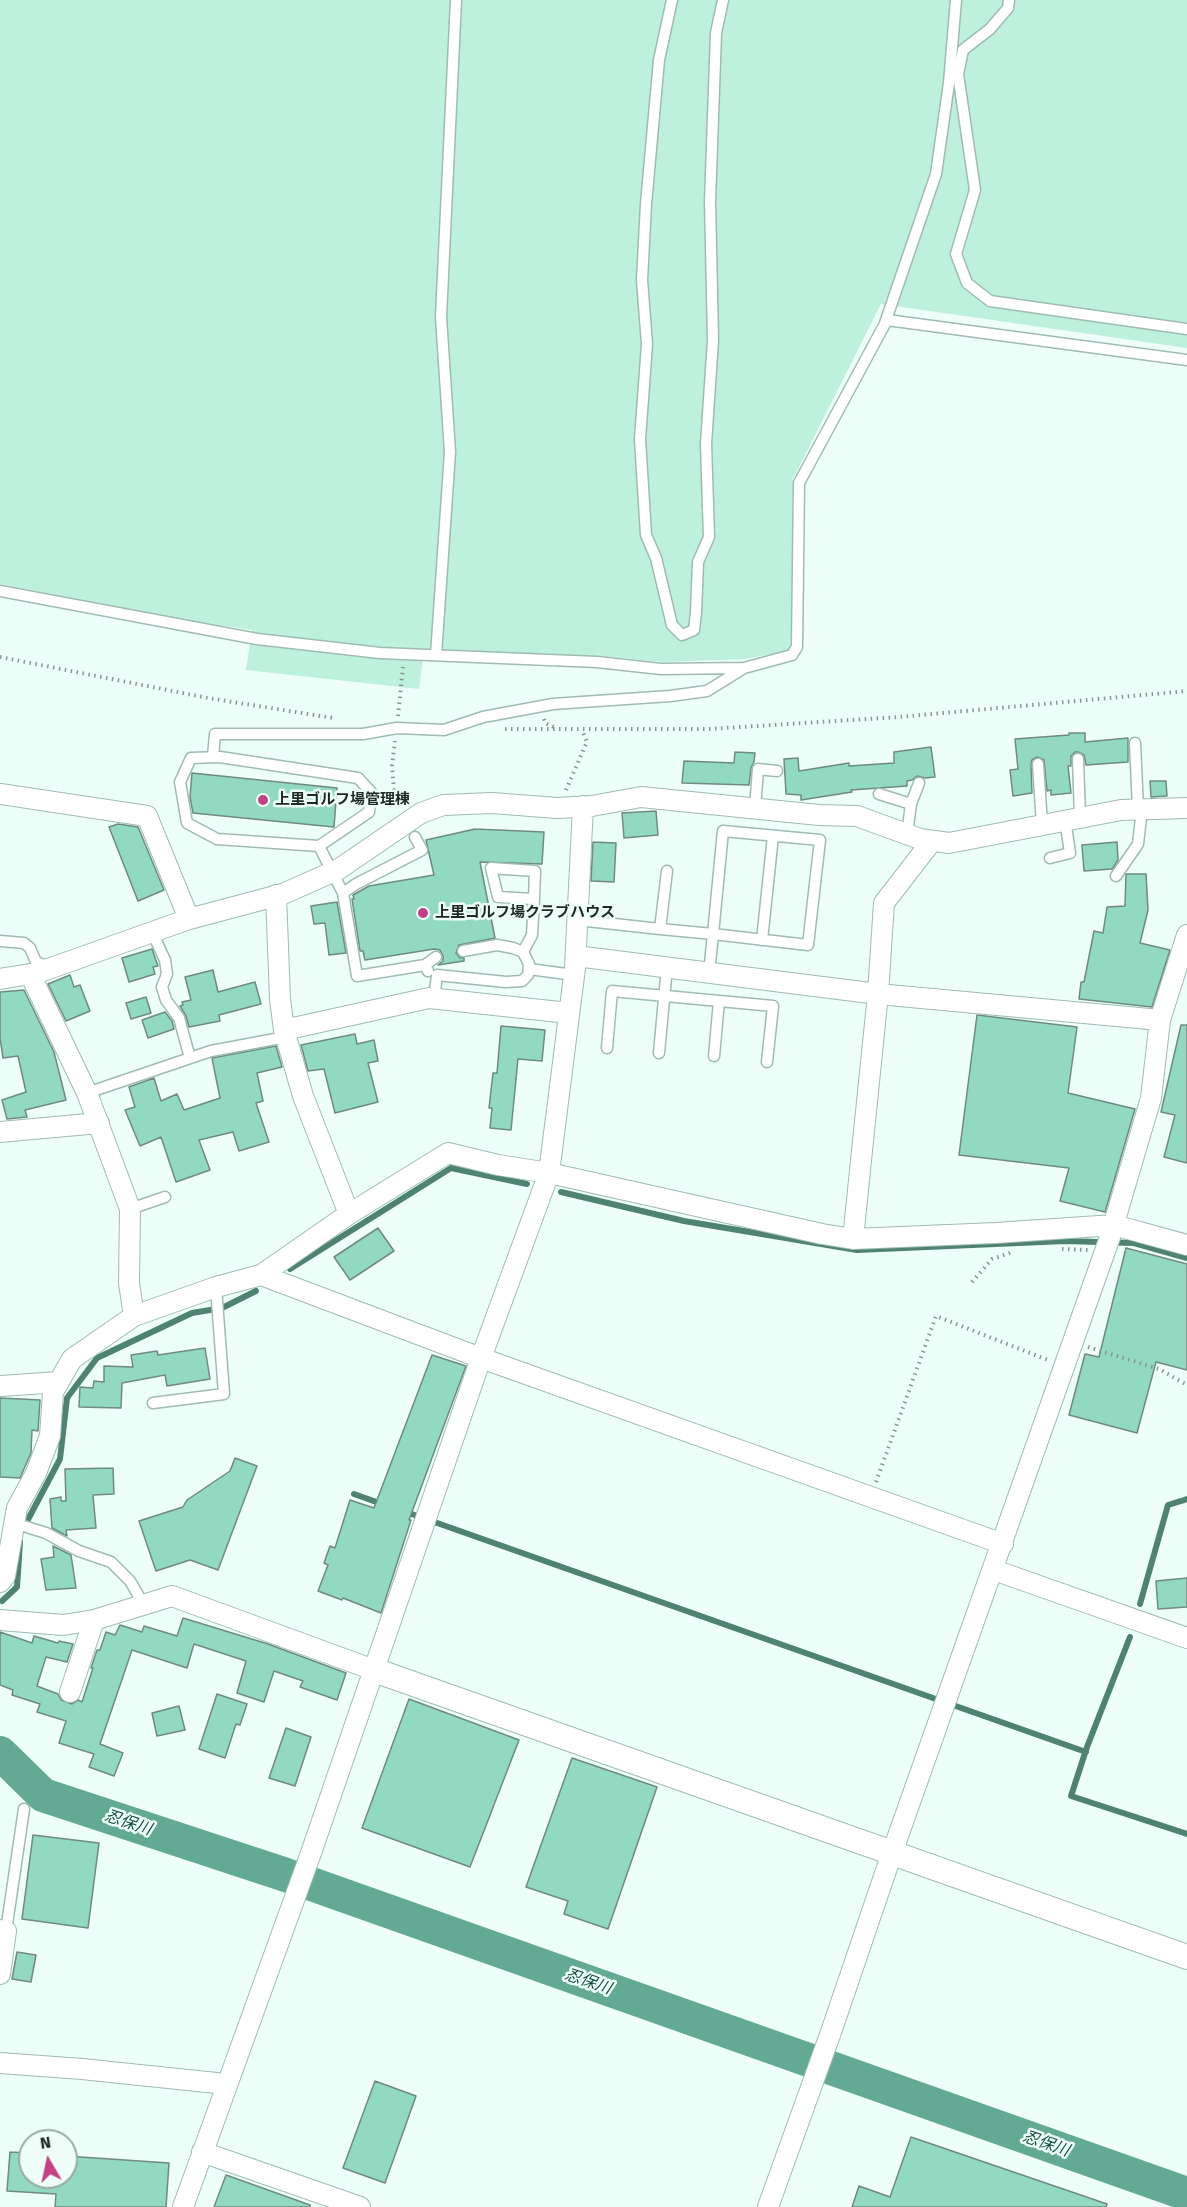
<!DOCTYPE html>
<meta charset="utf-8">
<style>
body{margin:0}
#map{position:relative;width:1187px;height:2207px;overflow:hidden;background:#edfff8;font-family:"Fira Sans",sans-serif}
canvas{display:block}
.north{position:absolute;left:18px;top:2129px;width:60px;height:60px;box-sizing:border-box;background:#edfff8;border:2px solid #9aa9a4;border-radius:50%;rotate:351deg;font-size:16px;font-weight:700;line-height:24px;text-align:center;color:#1e2925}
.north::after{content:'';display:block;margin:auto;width:21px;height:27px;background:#c44186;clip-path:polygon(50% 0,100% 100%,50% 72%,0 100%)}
</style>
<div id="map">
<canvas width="1187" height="2207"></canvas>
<div class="north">N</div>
</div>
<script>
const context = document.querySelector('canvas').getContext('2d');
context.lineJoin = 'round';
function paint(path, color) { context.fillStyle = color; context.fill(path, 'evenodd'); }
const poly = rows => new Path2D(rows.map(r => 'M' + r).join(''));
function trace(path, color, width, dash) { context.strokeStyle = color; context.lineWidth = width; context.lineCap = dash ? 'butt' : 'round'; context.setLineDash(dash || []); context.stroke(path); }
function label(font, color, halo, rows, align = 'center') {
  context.font = font + ' "Fira Sans","Noto Sans JP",sans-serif'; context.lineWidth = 5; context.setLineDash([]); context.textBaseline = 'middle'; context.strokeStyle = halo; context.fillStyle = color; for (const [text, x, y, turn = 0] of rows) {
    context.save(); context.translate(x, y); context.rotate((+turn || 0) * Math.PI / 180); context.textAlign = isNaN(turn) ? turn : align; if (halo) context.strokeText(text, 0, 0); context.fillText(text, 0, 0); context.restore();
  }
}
paint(poly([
 [0,0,1187,0,1187,348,881,304,793,479,791,647,788,651,744,659,664,662,599,656,424,650,419,689,246,670,252,630,191,621,0,584]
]), '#bef0de');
trace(poly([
 [561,1192,684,1221,857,1250,1065,1241,1134,1243,1187,1258],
 [290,1269,451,1168,527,1184],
 [354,1494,382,1504],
 [406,1512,1086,1752],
 [24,1527,60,1459,67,1398,97,1358,192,1313,222,1308,256,1291],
 [2,1601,17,1587,20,1542],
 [1140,1604,1168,1505,1187,1499],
 [1130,1637,1087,1747,1071,1796,1187,1834]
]), '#4e8373', 6);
trace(poly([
 [0,1753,43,1795,286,1875,1187,2194]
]), '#63aa94', 34);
const building = poly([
 [1069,733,1085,733,1085,742,1128,738,1128,762,1086,765,1084,755,1078,752,1075,752,1071,756,1071,766,1068,766,1071,793,1051,795,1051,790,1047,791,1044,760,1037,757,1032,760,1031,764,1032,793,1013,796,1010,770,1018,769,1015,739,1069,735,1069,733],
 [931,747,935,777,925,778,917,776,912,780,907,781,907,786,851,790,852,792,801,800,801,795,786,794,784,759,798,758,799,771,849,763,849,766,894,763,894,752,931,747],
 [735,752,755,753,754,762,751,768,749,785,682,783,684,761,734,763,735,752],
 [192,773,337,788,334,827,193,813,190,797,192,773],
 [1150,781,1166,781,1167,796,1151,797,1150,781],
 [656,811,658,835,624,838,622,813,656,811],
 [118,824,138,827,164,890,138,901,109,827,118,824],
 [475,829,544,832,542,864,480,862,495,938,459,945,456,953,460,958,464,958,464,961,438,965,443,961,443,956,440,950,434,949,365,960,363,951,360,951,352,899,354,899,353,895,369,886,434,875,426,840,475,829],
 [593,842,616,843,614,882,591,881,593,842],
 [1117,842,1118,860,1112,869,1084,871,1082,845,1117,842],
 [1126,874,1146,874,1148,910,1140,943,1170,950,1152,1007,1079,999,1081,982,1084,982,1094,931,1103,933,1107,907,1125,906,1126,874],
 [337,902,346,953,329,955,325,923,314,924,311,906,337,902],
 [152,949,158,966,153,967,155,974,129,982,122,958,152,949],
 [213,970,218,992,255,982,261,1004,219,1015,220,1021,189,1027,186,1016,180,1006,183,1005,182,1002,191,1000,185,977,213,970],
 [70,975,74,987,80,985,90,1011,66,1021,48,984,70,975],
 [24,990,54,1052,66,1100,25,1110,27,1117,7,1119,2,1100,26,1092,18,1056,3,1058,0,1038,0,992,24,990],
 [146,997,151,1013,131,1019,126,1003,146,997],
 [165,1012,172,1021,174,1029,148,1038,142,1020,165,1012],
 [977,1015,1077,1027,1068,1093,1135,1109,1105,1212,1060,1201,1069,1168,959,1155,977,1015],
 [1181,1025,1187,1025,1187,1163,1164,1157,1175,1115,1161,1112,1181,1025],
 [501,1026,545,1030,542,1061,518,1059,511,1130,490,1128,492,1108,489,1108,493,1073,497,1073,501,1026],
 [355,1034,357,1044,374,1040,378,1061,368,1063,378,1102,335,1113,324,1069,308,1071,301,1045,355,1034],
 [276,1046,282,1067,257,1073,263,1101,256,1103,269,1142,239,1151,233,1132,199,1140,210,1170,176,1182,161,1137,140,1146,125,1110,135,1107,129,1087,154,1078,161,1101,177,1094,184,1110,220,1098,212,1058,276,1046],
 [378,1228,394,1251,350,1280,334,1257,378,1228],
 [1126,1248,1187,1264,1187,1370,1156,1362,1137,1433,1069,1415,1085,1354,1099,1357,1126,1248],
 [205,1348,210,1379,167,1386,165,1375,122,1383,121,1408,79,1407,80,1387,93,1388,94,1381,104,1382,104,1366,133,1367,131,1355,157,1351,158,1355,205,1348],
 [432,1355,466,1366,409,1520,411,1520,381,1613,343,1598,342,1600,318,1591,328,1565,324,1563,330,1546,335,1548,350,1500,374,1508,432,1355],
 [0,1398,40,1400,38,1431,32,1430,31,1453,20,1478,0,1477,0,1398],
 [235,1458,257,1466,218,1570,190,1560,156,1571,139,1521,183,1507,187,1500,230,1471,235,1458],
 [113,1468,114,1494,93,1495,96,1528,66,1530,67,1536,52,1528,50,1499,61,1497,61,1501,66,1501,65,1469,113,1468],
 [53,1546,71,1555,76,1588,46,1590,41,1559,54,1557,53,1546],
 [1187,1578,1187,1607,1158,1609,1156,1581,1187,1578],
 [183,1618,268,1644,346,1673,337,1700,300,1687,303,1681,274,1671,264,1702,237,1693,246,1661,194,1644,187,1668,132,1650,100,1744,123,1753,114,1776,89,1767,94,1754,59,1743,66,1721,37,1712,40,1704,12,1695,13,1690,0,1685,0,1632,32,1643,34,1636,58,1643,59,1641,73,1644,67,1662,46,1657,37,1686,58,1694,61,1700,72,1704,78,1700,82,1702,93,1668,91,1668,97,1650,100,1650,106,1632,115,1635,120,1625,142,1632,144,1626,177,1636,183,1618],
 [217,1694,247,1704,240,1725,236,1724,225,1758,199,1749,217,1694],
 [409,1699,519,1740,470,1867,362,1828,409,1699],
 [179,1706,185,1730,157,1736,152,1713,179,1706],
 [286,1728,311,1737,295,1786,269,1778,286,1728],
 [572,1758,657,1787,608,1929,564,1914,568,1901,526,1887,572,1758],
 [33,1835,99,1843,88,1928,22,1919,33,1835],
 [17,1952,36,1955,31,1982,12,1979,17,1952],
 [375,2081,416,2096,385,2183,343,2168,375,2081],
 [911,2137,1107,2204,1106,2207,852,2207,859,2186,890,2197,911,2137],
 [10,2152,30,2153,30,2177,66,2177,66,2156,169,2163,166,2207,55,2207,56,2194,7,2191,10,2152],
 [226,2175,310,2205,310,2207,214,2207,226,2175]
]);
paint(building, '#91d9c1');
trace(building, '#6f8b81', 1.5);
const service = poly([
 [672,0,659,60,646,204,642,280,647,344,640,439,646,535,656,558,672,625,682,635,694,630,696,612,698,562,709,537,706,444,713,340,710,201,716,33,723,0],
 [1009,0,1008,8,990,29,963,50,958,74,975,190,956,254,967,283,990,301,1187,329],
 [885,323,936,174,949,83,956,0],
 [0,591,257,639,380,653,597,662,661,669,744,668],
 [436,655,450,452,441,317,456,0],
 [1135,743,1138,809],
 [213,757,215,734,363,734,397,728,444,730,483,717,553,704,670,696,707,691,744,668,792,655,797,647,799,483,887,320,1187,360],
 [1078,759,1080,817],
 [1038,764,1042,824],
 [879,794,911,804],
 [755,808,758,769,777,771],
 [907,834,911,804,919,783],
 [319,846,217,839,187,823,180,782,191,758,220,757,358,778,371,792,369,812,319,846,343,893,357,976,425,965],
 [1050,858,1070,853,1065,819],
 [1116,876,1138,844,1142,809],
 [343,893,356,884,422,850,415,837],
 [578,920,660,929,713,934,808,945,820,840,723,831,713,934,709,973],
 [660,929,667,871],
 [152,932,165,960,167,974,162,987,166,1000,179,1018,190,1058],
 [762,940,773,836],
 [0,941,24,943,30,948,36,962,49,967],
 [523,952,532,935,534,899,535,871,491,868,498,897,534,899],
 [529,969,574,975],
 [428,971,425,965,436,957],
 [434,999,437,975,506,982,522,981,528,975,529,964,523,952,513,948,497,945,463,951],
 [607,1048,612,991,773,1006,767,1062],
 [659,1053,667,967],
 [714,1056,719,1001],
 [87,1093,211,1051,286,1037],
 [130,1209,165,1197],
 [153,1403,224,1394,216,1287],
 [14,1523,46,1533,79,1551,111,1562,130,1581,144,1605],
 [6,1931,24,1809]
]);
const minor = poly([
 [0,794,147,816,189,919],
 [276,895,280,999,284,1030,303,1096,349,1214],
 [576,956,878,994,1160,1020],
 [30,974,87,1093,130,1209,129,1283,134,1316],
 [0,979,37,973,189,919,283,894,339,869,421,813,443,805,492,803,557,808,592,806,641,797,819,815,857,816,920,839,949,843,1121,810,1187,808],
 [284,1030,429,998,569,1013],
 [0,1132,99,1123],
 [853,1239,878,994,884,903,932,841],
 [261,1275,481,1358,1003,1544],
 [0,1386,59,1382],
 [994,1570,1187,1638],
 [0,1582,5,1576,17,1508,36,1473,50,1436,53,1392,72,1359,134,1316,216,1287,261,1275,349,1214,448,1153,498,1165,549,1173,822,1234,853,1239,996,1233,1114,1225,1187,1245],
 [0,1620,63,1625,94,1620,172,1596,374,1670],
 [70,1692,94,1620],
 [0,1930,6,1931,0,1974],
 [0,2063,82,2069,226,2084],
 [202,2152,360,2207],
 [183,2207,311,1853,481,1358,549,1173,575,968,583,806],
 [768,2207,831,2032,892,1853,1110,1237,1151,1098,1160,1020,1187,935]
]);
const tertiary = poly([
 [374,1670,1187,1957]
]);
trace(service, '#9fbcb1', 13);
trace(minor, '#9fbcb1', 22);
trace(tertiary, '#9fbcb1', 26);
trace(poly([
 [0,657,208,698,333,718],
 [398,716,403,667],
 [544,719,545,723,556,728],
 [505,729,709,729,899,717,1187,691],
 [394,790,392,766,395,741],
 [566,790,587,742,582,730],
 [1062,1249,1088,1250],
 [972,1282,992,1259,1013,1252],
 [1088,1347,1159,1369,1187,1385],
 [876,1482,936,1316,1048,1360]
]), '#899792', 4, [1.5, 4.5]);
trace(service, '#fff', 10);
trace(minor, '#fff', 20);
trace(tertiary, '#fff', 24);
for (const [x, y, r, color] of [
 [263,800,6,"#c44186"],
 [423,913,6,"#c44186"]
]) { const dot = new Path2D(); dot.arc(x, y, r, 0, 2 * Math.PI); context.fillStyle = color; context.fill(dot); trace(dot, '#edfff8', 2); }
label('bold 15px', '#1e2925', '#edfff8', [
 ["上里ゴルフ場管理棟",275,800],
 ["上里ゴルフ場クラブハウス",435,913]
], 'left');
label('italic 16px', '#145040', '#edfff8', [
 ["忍保川",128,1823,18],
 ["忍保川",588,1982,19],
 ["忍保川",1046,2144,19]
]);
</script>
